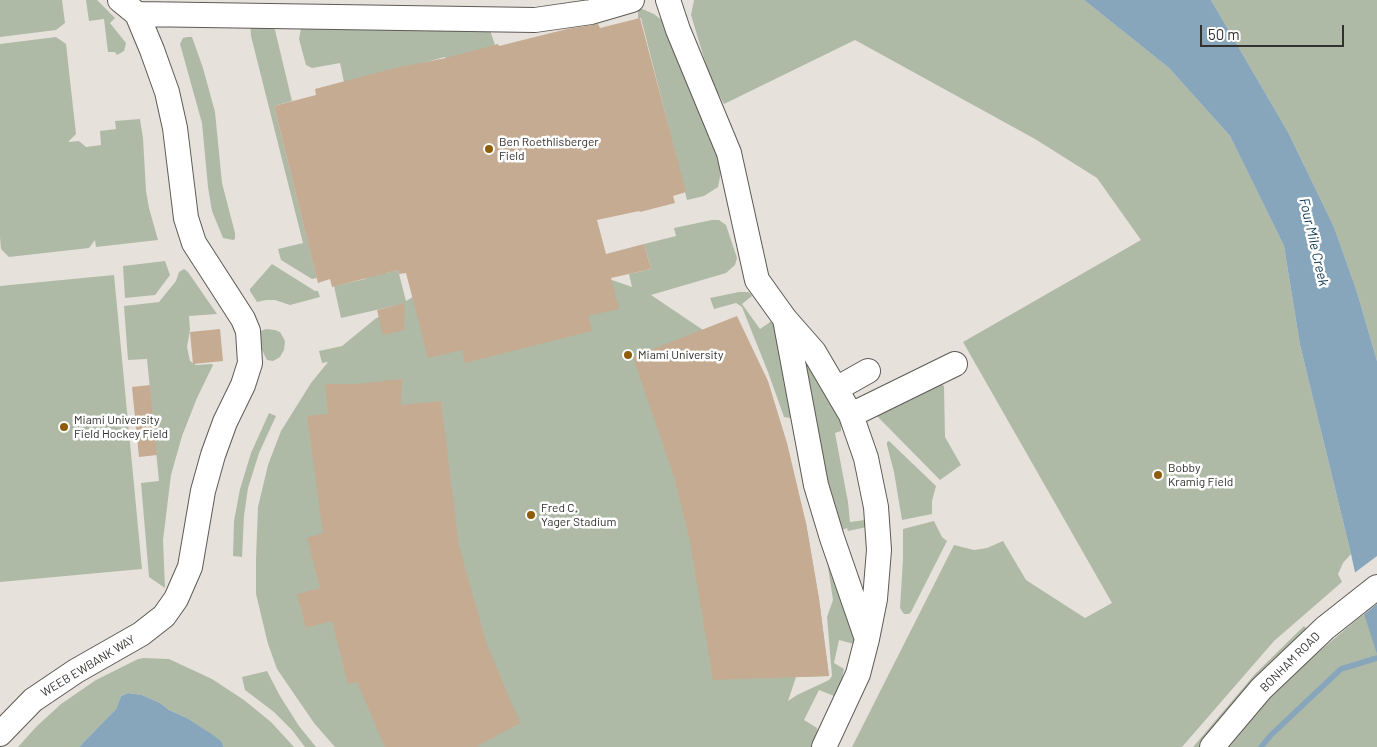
<!DOCTYPE html>
<style>
body{margin:0}
#map{position:relative;width:1377px;height:747px;overflow:hidden;background:#e7e1dc;font-family:Barlow,sans-serif}
canvas{display:block}
.scale{position:absolute;left:1200px;top:25px;width:144px;height:22px;box-sizing:border-box;border:2px solid #33312f;border-top:0;padding-left:6px;font-size:15px;line-height:18px;white-space:nowrap;color:#33312f;-webkit-text-stroke:4px #fff;paint-order:stroke}
</style>
<div id="map">
<canvas width="1377" height="747"></canvas>
<div class="scale">50 m</div>
</div>
<script>
const context = document.querySelector('canvas').getContext('2d');
context.lineJoin = 'round';
function paint(path, color) { context.fillStyle = color; context.fill(path, 'evenodd'); }
const poly = rows => new Path2D(rows.map(r => 'M' + r).join(''));
function trace(path, color, width, dash) { context.strokeStyle = color; context.lineWidth = width; context.lineCap = dash ? 'butt' : 'round'; context.setLineDash(dash || []); context.stroke(path); }
function label(font, color, halo, rows, align = 'center') {
  context.font = font + ' Barlow,sans-serif'; context.lineWidth = 5; context.setLineDash([]); context.textBaseline = 'middle'; context.strokeStyle = halo; context.fillStyle = color; for (const [text, x, y, turn = 0] of rows) {
    context.save(); context.translate(x, y); context.rotate((+turn || 0) * Math.PI / 180); context.textAlign = isNaN(turn) ? turn : align; if (halo) context.strokeText(text, 0, 0); context.fillText(text, 0, 0); context.restore();
  }
}
paint(poly([
 [0,0,62,0,65,23,56,30,0,37],
 [86,0,97,0,115,18,110,23,126,43,124,51,117,55,115,52,108,52,104,19,89,21],
 [694,0,1084,0,1169,68,1230,136,1284,246,1300,345,1351,554,1343,563,1338,574,1342,582,1274,641,1182,747,852,747,954,545,974,550,987,548,1003,541,1026,580,1085,618,1112,603,963,342,1141,240,1097,178,1035,139,855,40,724,104,710,78,691,15],
 [1211,0,1377,0,1377,361,1357,292,1334,227,1288,132],
 [640,8,654,14,663,21,722,167,718,187,704,196,687,200,641,18,638,18,638,12],
 [250,22,272,25,275,30,292,101,274,106,317,278,312,279,281,260,278,249,303,243,251,36],
 [301,28,490,30,495,45,447,63,445,57,415,65,345,87,340,63,312,68,306,65,299,39],
 [56,37,66,44,76,134,68,142,79,141,86,147,101,145,100,131,116,129,115,121,140,119,143,138,146,191,149,208,158,240,96,247,95,240,89,248,9,257,1,249,0,237,0,44],
 [187,37,192,37,203,68,215,112,222,183,235,233,235,239,233,240,223,238,212,211,208,187,202,123,180,44,183,38],
 [712,220,719,220,726,225,737,258,735,265,726,273,651,295,703,330,806,523,819,599,829,676,796,677,788,701,797,695,829,680,832,676,827,617,833,600,826,554,855,641,854,644,839,640,834,663,844,669,842,679,834,696,819,690,804,720,817,728,818,732,811,747,335,747,314,723,277,669,268,644,256,594,256,559,258,507,268,465,281,431,311,383,328,362,322,363,319,351,342,346,375,319,398,305,341,318,334,286,365,279,384,266,386,273,398,270,406,301,418,294,595,274,632,287,629,274,651,269,644,244,676,236,674,228],
 [165,261,170,275,155,295,125,298,123,266],
 [272,264,315,291,318,291,320,297,290,305,275,300,266,300,257,302,250,291,250,289],
 [184,269,188,272,217,314,189,316,190,330,187,347,190,361,196,365,212,364,213,365,197,398,182,436,171,475,163,540,165,588,149,577,141,483,159,481,147,359,128,360,124,306,159,302,176,281,179,272],
 [114,275,142,569,0,582,0,286],
 [739,292,748,292,751,294,752,296,742,304,760,329,773,320,775,323,791,416,790,418,784,417,768,372,742,307,736,303,714,309,710,298],
 [266,329,275,330,280,332,285,341,284,350,280,357,273,361,267,360,259,344,258,332],
 [805,360,841,423,841,431,835,433,848,502,850,522,865,520,867,527,848,531,847,528,842,530,836,515,819,445],
 [939,381,944,386,945,437,961,465,940,480,875,414],
 [269,413,276,416,259,453,248,488,244,516,242,557,233,556,234,521,240,489,251,453],
 [889,441,936,486,932,501,932,514,902,520,894,472,887,445,887,442],
 [934,521,942,537,947,541,911,612,909,614,904,614,900,608,903,559,903,529],
 [1377,608,1377,747,1222,747,1258,703,1354,622,1364,614],
 [1304,626,1307,629,1259,678,1200,747,1193,747,1255,674],
 [144,658,169,659,212,679,244,700,271,722,294,747,224,747,221,741,187,718,169,710,160,703,142,695,128,693,121,696,116,709,79,747,18,747,36,727,61,704,96,680,138,659],
 [267,671,280,696,299,726,316,747,305,747,292,730,274,712,245,690,242,677]
]), '#afbaa6');
paint(poly([
 [1084,0,1211,0,1288,132,1334,227,1357,292,1377,361,1377,654,1364,614,1351,554,1300,345,1284,246,1230,136,1169,68],
 [128,693,142,695,160,703,169,710,187,718,213,735,221,741,224,747,79,747,116,709,121,696]
]), '#87a6bb');
paint(poly([
 [1377,556,1377,604,1362,616,1353,574]
]), '#e7e1dc');
trace(poly([
 [1261,747,1271,735,1341,669,1377,658]
]), '#87a6bb', 5.5);
paint(poly([
 [640,18,686,192,673,196,675,203,640,212,639,211,597,220,606,254,644,244,651,269,611,278,619,309,588,316,592,331,465,363,462,350,428,358,406,273,399,274,398,270,332,287,330,279,318,283,274,106,316,95,315,89,395,68,446,58,498,44,499,46,567,29,598,24,600,28],
 [405,303,404,330,383,335,377,310],
 [737,316,768,381,787,443,806,523,819,599,829,676,713,680,689,537,674,477,633,357],
 [220,329,223,361,193,364,190,332],
 [402,379,401,405,441,401,459,546,487,645,520,723,476,747,385,747,357,682,348,684,332,621,306,628,297,594,320,588,307,538,323,533,307,416,328,414,325,384,358,384],
 [150,385,157,455,139,457,132,387]
]), '#c4ab91');
const minor = poly([
 [668,0,678,30,729,153,757,280,785,319,814,352,851,415,866,458,876,507,879,550,875,599,867,639,858,674,824,747],
 [137,14,535,20,591,12,632,0],
 [785,319,816,485,832,538,867,639],
 [836,389,868,371],
 [851,415,955,364],
 [0,734,33,700,76,671,141,634,164,616,176,599,190,567,203,491,213,455,225,422,243,385,250,363,248,331,243,319,194,243,186,218,175,128,167,92,152,50,137,14,120,0],
 [1212,747,1261,689,1325,628,1377,587]
]);
trace(minor, '#5e5a55', 26);
trace(minor, '#fff', 24);
for (const [x, y, r, color] of [
 [489,149,5,"#8f5d0b"],
 [628,355,5,"#8f5d0b"],
 [64,427,5,"#8f5d0b"],
 [1158,475,5,"#8f5d0b"],
 [531,515,5,"#8f5d0b"]
]) { const dot = new Path2D(); dot.arc(x, y, r, 0, 2 * Math.PI); context.fillStyle = color; context.fill(dot); trace(dot, '#fff', 2); }
label('12px', '#33312f', '#fff', [
 ["Ben Roethlisberger",499,142],
 ["Field",499,156],
 ["Miami University",638,355],
 ["Miami University",74,420],
 ["Field Hockey Field",74,434],
 ["Bobby",1168,468],
 ["Kramig Field",1168,482],
 ["Fred C.",541,508],
 ["Yager Stadium",541,522]
], 'left');
label('12px', '#33312f', '#fff', [
 ["BONHAM ROAD",1290,662,-45],
 ["WEEB EWBANK WAY",88,666,-31]
]);
label('italic 14px', '#0d364e', '#fff', [
 ["Four Mile Creek",1314,242,77]
]);
</script>
